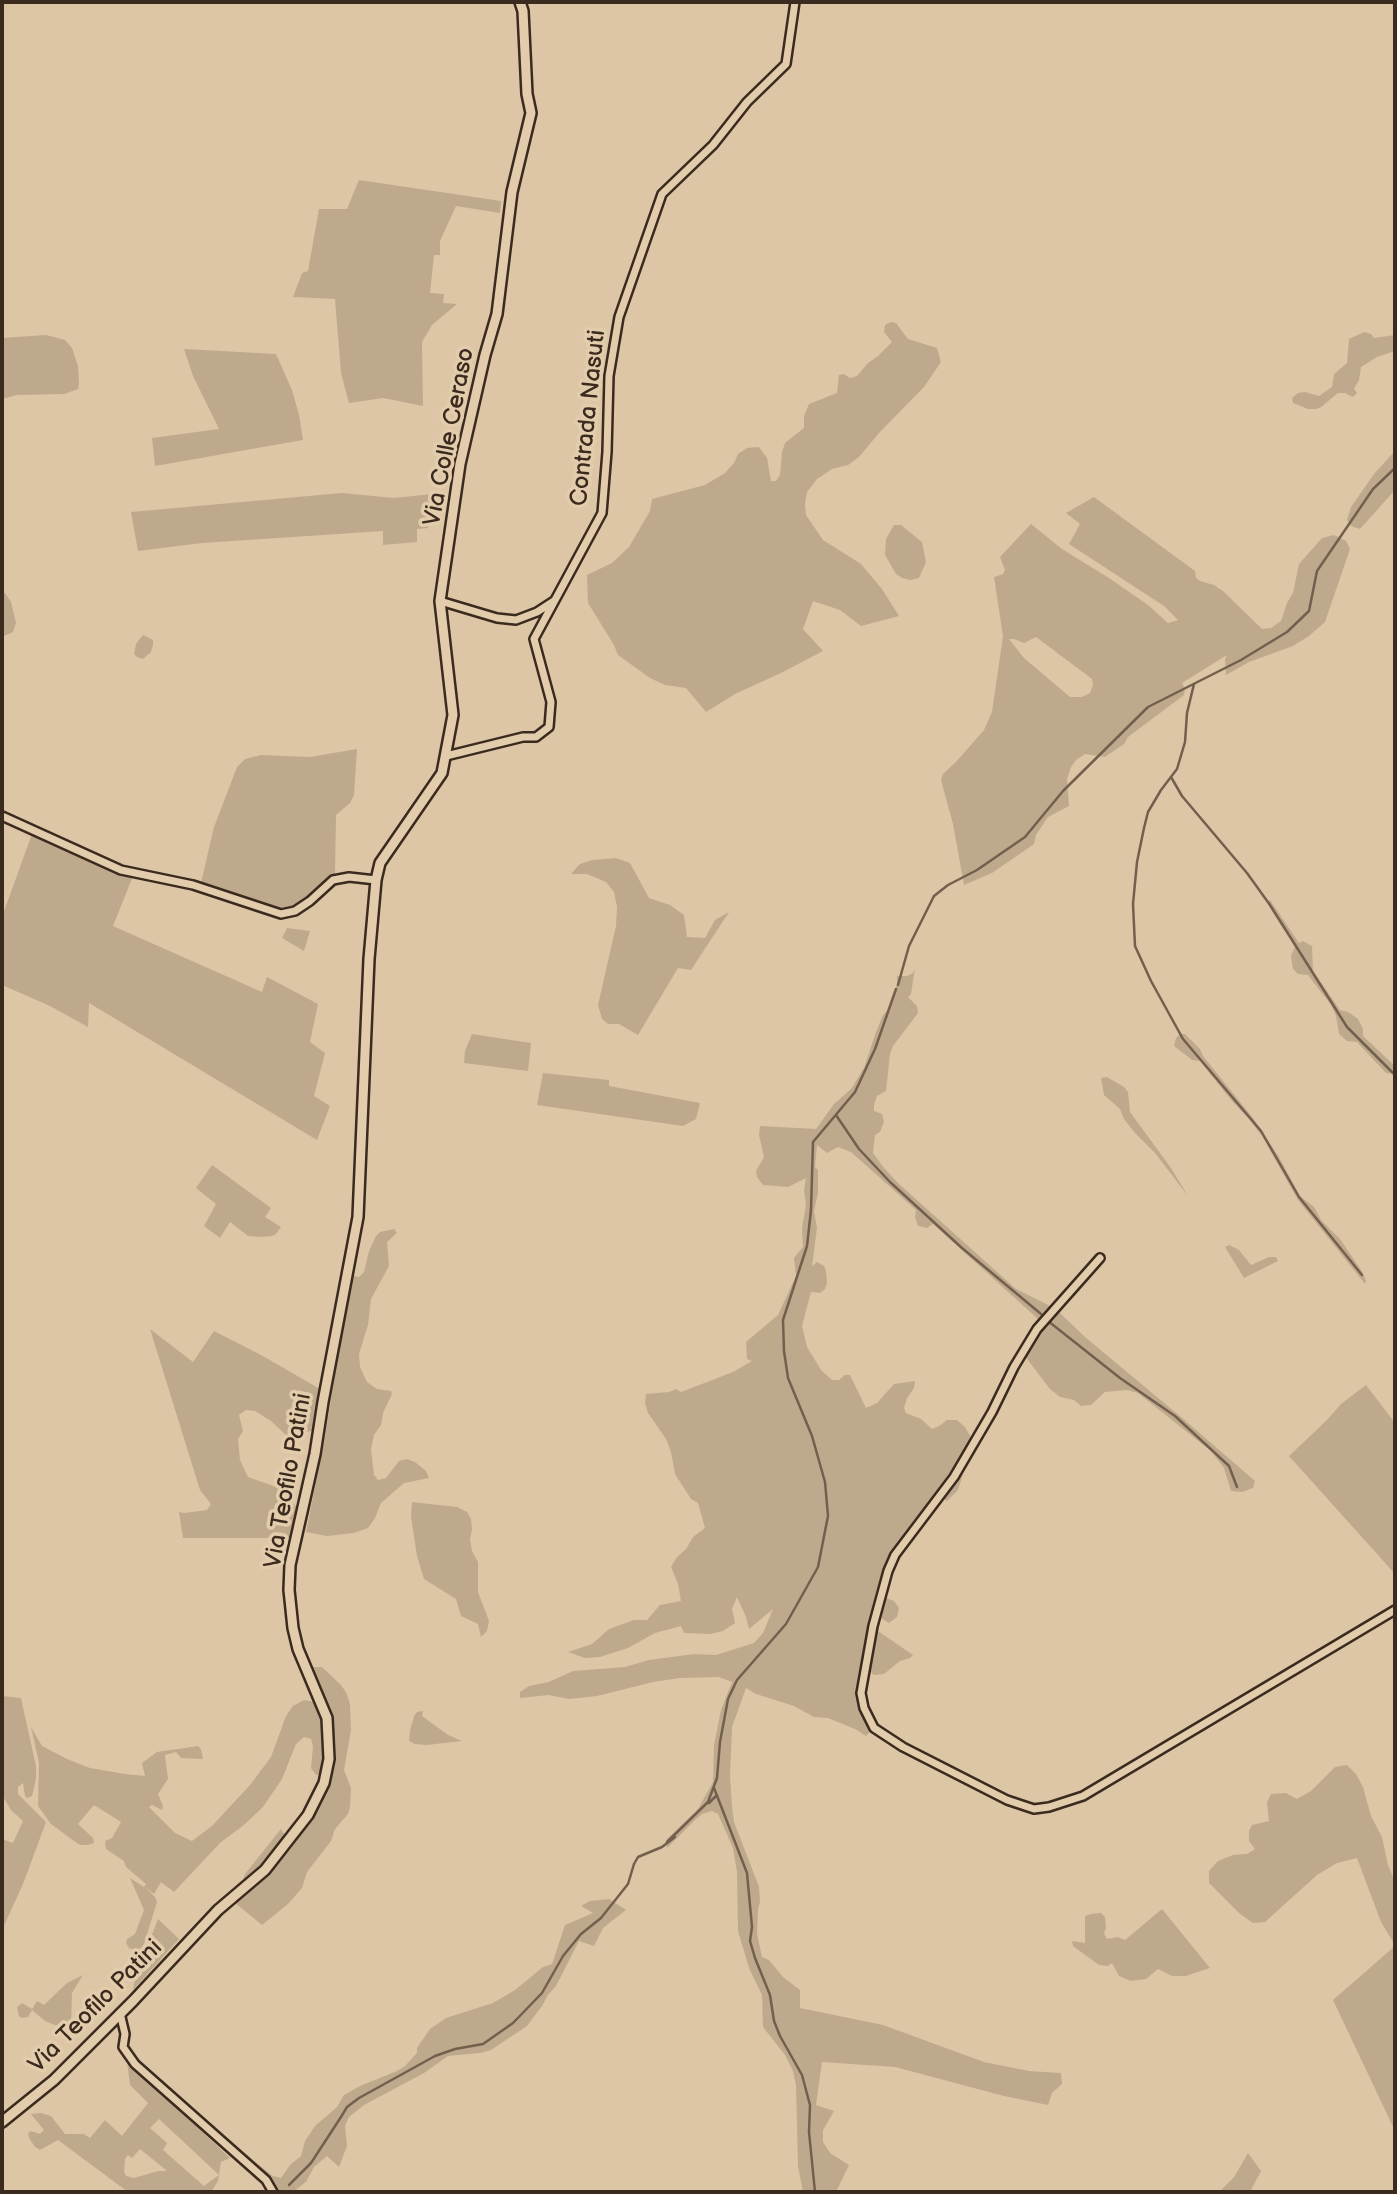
<!DOCTYPE html>
<style>
body{margin:0}
#map{position:relative;width:1397px;height:2194px;overflow:hidden;background:#dcc6a6;font-family:"Balsamiq Sans",sans-serif}
canvas{display:block}
.frame{position:absolute;inset:0;border:4px solid #3b2a1e;pointer-events:none}
</style>
<div id="map">
<canvas width="1397" height="2194"></canvas>
<div class="frame"></div>
</div>
<script>
const context = document.querySelector('canvas').getContext('2d');
context.lineJoin = 'round';
function paint(path, color) { context.fillStyle = color; context.fill(path, 'evenodd'); }
const poly = rows => new Path2D(rows.map(r => 'M' + r).join(''));
function trace(path, color, width, dash) { context.strokeStyle = color; context.lineWidth = width; context.lineCap = dash ? 'butt' : 'round'; context.setLineDash(dash || []); context.stroke(path); }
function label(font, color, halo, rows, align = 'center') {
  context.font = font + ' "Balsamiq Sans",sans-serif'; context.lineWidth = 7; context.setLineDash([]); context.textBaseline = 'middle'; context.strokeStyle = halo; context.fillStyle = color; for (const [text, x, y, turn = 0] of rows) {
    context.save(); context.translate(x, y); context.rotate((+turn || 0) * Math.PI / 180); context.textAlign = isNaN(turn) ? turn : align; if (halo) context.strokeText(text, 0, 0); context.fillText(text, 0, 0); context.restore();
  }
}
paint(poly([
 [359,180,501,201,500,213,456,206,440,241,440,255,434,255,430,293,444,294,443,303,457,304,432,325,422,342,423,406,383,398,349,403,341,373,335,299,293,297,302,273,308,271,319,209,347,209],
 [891,322,896,323,908,339,937,348,941,362,924,387,879,433,859,457,848,465,832,469,817,479,807,492,805,504,806,515,823,540,861,564,882,589,899,616,861,626,840,610,813,601,803,629,823,651,781,673,735,694,706,712,686,688,665,685,650,678,618,655,614,645,588,603,587,575,612,563,629,547,650,511,652,499,705,485,725,473,734,463,738,454,747,448,759,447,767,458,771,481,776,481,780,475,782,452,785,443,804,428,804,416,809,404,837,393,839,375,844,374,850,378,857,376,868,363,878,356,892,342,884,332,885,325],
 [1364,332,1371,334,1374,338,1395,335,1395,351,1377,357,1361,367,1359,380,1354,389,1357,393,1353,397,1345,393,1338,393,1321,407,1316,409,1308,409,1293,403,1292,398,1298,393,1305,392,1319,396,1332,387,1334,374,1347,363,1349,339],
 [46,335,65,340,72,348,78,366,79,383,78,389,64,394,17,395,2,399,2,338],
 [184,349,276,354,292,390,299,415,303,440,155,466,152,438,219,429,193,376],
 [1395,451,1395,490,1360,529,1351,526,1347,520,1351,507,1374,474],
 [342,493,394,498,432,494,428,528,417,529,417,542,383,545,383,531,202,543,138,551,131,512],
 [1094,497,1195,571,1196,578,1200,581,1214,585,1223,591,1262,629,1271,628,1281,621,1287,603,1293,593,1299,564,1322,538,1334,535,1346,541,1350,549,1325,622,1309,636,1293,646,1249,662,1226,675,1225,659,1227,655,1182,683,1185,689,1184,695,1128,737,1124,744,1105,757,1085,754,1076,760,1071,767,1067,779,1069,806,1048,817,1036,835,1034,844,992,873,964,885,953,824,941,780,943,774,956,762,984,730,992,712,1003,636,994,577,1003,574,1005,570,1000,557,1031,524,1062,549,1109,578,1148,605,1168,623,1178,620,1164,606,1069,544,1080,524,1066,513],
 [1036,637,1092,679,1093,685,1090,693,1082,697,1070,697,1024,658,1009,639,1014,639,1024,643],
 [894,525,901,525,922,542,926,562,919,578,910,580,902,578,896,574,885,555,886,539],
 [2,592,5,593,11,602,16,623,13,632,2,637],
 [143,635,153,640,153,645,151,652,143,659,137,657,134,654,136,644],
 [357,749,354,795,350,803,336,815,335,874,331,880,295,909,284,911,201,883,214,827,237,767,245,759,261,755,310,757],
 [33,831,133,876,113,926,262,992,267,977,318,1004,310,1042,325,1053,314,1096,330,1106,317,1140,89,1003,88,1027,50,1006,2,985,2,917],
 [616,858,630,863,649,898,670,905,684,915,687,937,705,938,715,920,729,912,691,970,678,968,638,1035,619,1024,608,1024,602,1019,598,1005,616,926,617,907,614,892,606,882,587,874,571,874,580,864,592,860],
 [1270,900,1299,943,1303,941,1312,946,1313,971,1340,1010,1348,1012,1358,1019,1363,1029,1363,1036,1395,1066,1395,1074,1386,1073,1357,1042,1347,1041,1339,1034,1336,1016,1331,1005,1308,975,1298,974,1293,969,1291,956,1295,947,1270,908,1267,902],
 [287,928,310,931,304,951,282,938],
 [915,968,911,994,908,997,917,1006,918,1013,893,1046,890,1054,886,1091,877,1096,874,1105,874,1111,882,1114,884,1122,880,1132,875,1135,873,1153,884,1168,899,1184,1016,1289,1050,1306,1038,1319,933,1224,927,1228,918,1226,915,1217,916,1210,851,1152,838,1147,827,1153,817,1145,815,1167,818,1170,818,1193,814,1211,817,1228,812,1266,817,1262,824,1266,826,1271,827,1283,825,1289,820,1293,811,1292,802,1326,807,1347,821,1370,832,1380,839,1380,845,1375,850,1375,866,1408,877,1403,894,1384,915,1381,914,1388,907,1398,904,1408,906,1413,921,1419,932,1429,939,1426,947,1420,957,1420,965,1427,972,1439,955,1466,963,1474,958,1490,947,1501,936,1494,892,1554,883,1573,858,1676,858,1697,861,1713,872,1729,866,1736,855,1729,828,1718,814,1717,794,1706,756,1694,746,1688,732,1727,730,1776,732,1807,734,1822,759,1887,760,1902,758,1909,757,1934,762,1957,769,1960,783,1977,800,1990,800,2008,883,2025,984,2062,1029,2071,1061,2073,1062,2084,1052,2093,1048,2105,1004,2096,895,2067,822,2062,816,2105,834,2111,823,2130,823,2142,830,2153,849,2165,836,2192,803,2192,798,2166,796,2085,793,2071,785,2055,763,2027,762,1995,749,1968,738,1931,737,1872,733,1848,718,1814,712,1811,702,1814,694,1821,667,1848,666,1840,698,1809,713,1782,714,1745,721,1710,732,1682,719,1677,680,1678,653,1682,597,1696,569,1699,549,1695,520,1698,520,1692,529,1686,549,1682,573,1671,625,1667,649,1660,694,1654,716,1655,754,1643,763,1633,773,1609,749,1629,746,1617,737,1597,732,1609,735,1623,723,1631,710,1634,684,1633,681,1626,655,1633,628,1648,600,1657,585,1658,568,1652,592,1644,609,1629,634,1620,647,1620,660,1605,681,1601,678,1584,671,1567,677,1557,686,1549,693,1537,705,1528,698,1503,691,1499,675,1474,671,1452,666,1439,648,1413,645,1403,646,1394,669,1392,676,1389,681,1392,733,1372,752,1361,747,1359,746,1342,778,1315,796,1276,794,1258,803,1247,802,1228,806,1205,804,1190,806,1178,788,1187,763,1185,757,1177,756,1171,764,1157,759,1135,760,1126,816,1129,834,1104,851,1089,864,1068,876,1032,883,1015,889,1009,897,984,897,976,907,976,913,973],
 [472,1034,531,1043,528,1071,464,1063,465,1051],
 [1180,1034,1185,1034,1200,1049,1203,1056,1253,1118,1279,1157,1300,1196,1314,1207,1321,1220,1340,1239,1361,1270,1366,1280,1365,1284,1298,1200,1262,1136,1249,1119,1232,1101,1200,1061,1192,1060,1174,1046,1176,1038],
 [543,1073,609,1080,609,1086,700,1103,696,1119,683,1126,537,1105],
 [1107,1077,1124,1087,1128,1092,1130,1112,1171,1168,1188,1196,1155,1153,1135,1133,1124,1119,1120,1109,1104,1095,1101,1078],
 [212,1165,271,1208,265,1217,281,1227,276,1234,272,1236,262,1237,248,1236,230,1222,220,1238,204,1226,216,1204,196,1188],
 [394,1229,397,1233,387,1242,389,1266,371,1299,368,1325,359,1354,360,1367,367,1382,377,1389,391,1391,392,1394,383,1413,381,1425,374,1435,371,1449,374,1475,378,1480,386,1478,399,1461,407,1459,415,1462,426,1471,429,1478,404,1483,381,1503,375,1518,368,1528,354,1533,327,1536,306,1532,324,1443,351,1275,359,1277,364,1272,369,1251,376,1236,380,1232],
 [1229,1245,1239,1250,1251,1265,1269,1257,1276,1257,1278,1261,1244,1278,1225,1247],
 [1059,1312,1085,1337,1181,1417,1255,1481,1253,1488,1242,1492,1231,1491,1224,1468,1211,1451,1138,1393,1127,1390,1105,1392,1091,1405,1081,1406,1074,1400,1060,1397,1050,1389,1024,1355,1041,1329],
 [150,1329,193,1362,214,1331,261,1355,320,1389,314,1430,288,1437,271,1421,255,1411,246,1410,239,1415,243,1431,238,1439,240,1460,248,1477,279,1488,299,1510,292,1538,183,1538,179,1512,184,1513,207,1510,211,1504,200,1490],
 [1366,1385,1395,1423,1395,1574,1289,1456,1327,1420,1341,1404],
 [412,1502,457,1507,467,1512,471,1519,472,1530,470,1539,472,1551,478,1562,478,1592,489,1621,487,1631,481,1637,478,1624,461,1616,456,1599,424,1579,417,1556,411,1516],
 [884,1597,894,1601,899,1608,897,1617,889,1623,878,1616],
 [875,1629,913,1655,910,1658,900,1661,884,1674,874,1675,868,1670],
 [313,1667,322,1667,340,1684,346,1692,350,1704,351,1730,344,1770,351,1788,350,1807,348,1814,335,1829,331,1841,307,1872,302,1888,288,1904,262,1925,234,1902,266,1878,293,1846,317,1812,329,1785,332,1731,328,1710],
 [2,1696,21,1698,36,1766,36,1779,32,1796,27,1798,25,1796,23,1783,18,1787,18,1794,46,1822,23,1884,2,1930,2,1839,13,1843,23,1821,11,1810,2,1795],
 [304,1700,315,1702,321,1712,325,1727,322,1774,316,1775,311,1768,313,1746,311,1739,304,1737,296,1744,282,1779,263,1807,244,1825,221,1842,174,1892,161,1882,154,1894,145,1887,155,1897,157,1902,143,1947,141,1950,134,1950,129,1948,126,1943,127,1939,135,1934,144,1910,130,1878,144,1887,146,1884,126,1867,124,1861,106,1849,105,1841,112,1838,121,1822,94,1805,78,1824,93,1838,94,1843,88,1845,80,1845,74,1841,51,1824,38,1806,39,1763,31,1727,42,1746,67,1759,90,1768,125,1774,145,1776,142,1763,157,1752,198,1746,201,1749,203,1759,181,1758,176,1752,165,1755,168,1779,158,1794,163,1806,162,1810,152,1805,149,1807,175,1833,192,1841,212,1826,250,1785,271,1757,286,1716,293,1706],
 [423,1711,422,1716,448,1735,462,1741,427,1745,415,1744,409,1741,410,1731,414,1716,417,1712],
 [1347,1765,1356,1774,1363,1787,1371,1816,1382,1837,1388,1865,1395,1882,1395,1945,1381,1922,1357,1858,1337,1863,1317,1875,1265,1922,1253,1923,1240,1914,1209,1883,1209,1871,1218,1861,1233,1855,1247,1854,1255,1849,1249,1841,1249,1831,1252,1825,1269,1821,1267,1802,1271,1794,1286,1793,1297,1799,1311,1791,1335,1767],
 [281,1829,287,1839,266,1864,241,1885,245,1874],
 [609,1899,626,1910,603,1928,594,1946,579,1941,556,1986,548,1995,542,2006,527,2026,491,2050,480,2053,448,2056,424,2073,364,2105,349,2117,345,2126,347,2146,339,2167,327,2156,314,2167,306,2182,293,2192,277,2192,271,2183,216,2129,259,2165,273,2176,281,2178,290,2165,301,2156,305,2141,315,2126,337,2107,344,2095,360,2086,397,2071,405,2066,417,2053,417,2048,430,2029,446,2018,493,2003,515,1990,543,1967,552,1964,565,1925,593,1913,581,1906,590,1901],
 [1162,1909,1210,1968,1186,1976,1172,1976,1158,1969,1146,1979,1131,1981,1119,1976,1112,1963,1108,1966,1099,1965,1073,1946,1072,1941,1085,1943,1085,1916,1091,1914,1101,1913,1105,1917,1106,1928,1104,1933,1107,1939,1118,1937,1125,1940],
 [158,1919,179,1939,133,1990,135,1978],
 [1395,1946,1395,2131,1333,2000],
 [83,1975,72,1993,71,2027,55,2025,45,2021,32,2010,28,2017,22,2018,19,2016,17,2007,22,2003,32,2009,37,2001,44,2005,67,1983],
 [127,2061,230,2158,221,2162,218,2181,211,2192,128,2192,58,2140,40,2150,35,2147,29,2138,28,2133,31,2131,40,2134,44,2130,31,2114,41,2113,51,2116,65,2134,84,2134,90,2138,105,2120,122,2136,148,2103,130,2085],
 [159,2119,219,2175,204,2186,163,2150,167,2143,150,2128],
 [140,2149,166,2170,166,2171,158,2171,134,2178,126,2176,124,2171,125,2159,128,2155,132,2158],
 [1248,2153,1261,2171,1250,2192,1219,2192,1234,2177]
]), '#bfa98d');
trace(poly([
 [1194,684,1187,713,1185,742,1177,769,1161,790,1148,812,1144,828,1137,862,1133,904,1135,946,1151,981,1183,1039,1261,1131,1299,1197,1362,1275],
 [1171,777,1182,796,1247,873,1270,905,1347,1027,1395,1075],
 [898,985,909,946,934,896,948,885,977,870,1025,837,1063,791,1148,707,1241,660,1287,632,1309,611,1317,571,1373,489,1395,468],
 [836,1115,859,1149,890,1182,962,1248,1041,1314],
 [1048,1321,1120,1378,1175,1416,1229,1466,1237,1487],
 [714,1788,747,1873,752,1927,750,1941,755,1958,770,1995,774,2021,780,2036,802,2075,810,2105,809,2132,815,2192],
 [709,1803,717,1795],
 [667,1842,708,1802,717,1778,720,1742,728,1699,737,1680,786,1624,818,1567,828,1516,825,1482,812,1436,788,1378,784,1351,783,1320,807,1246,811,1210,813,1142,855,1092,875,1049,896,989],
 [289,2185,311,2163,341,2117,347,2107,359,2098,435,2056,455,2049,483,2044,513,2023,542,1993,563,1956,581,1934,601,1918,628,1884,634,1864,638,1857,662,1847,675,1837]
]), '#735f4d', 2.5);
const minor = poly([
 [440,601,497,618,516,620,537,612,554,601],
 [446,756,523,737,536,737,549,727,551,702,534,639,602,513,607,452,609,376,619,317,662,194,713,145,747,102,786,64,795,2],
 [2,816,121,870,193,885,281,914,295,911,310,901,333,880,349,877,376,880],
 [1100,1258,1037,1329,1014,1367,992,1412,954,1477,895,1555,888,1571,873,1626,861,1693,864,1708,874,1728,903,1747,1007,1800,1034,1809,1049,1807,1083,1796,1395,1610],
 [120,2013,125,2034,123,2047,135,2064,266,2180,273,2192]
]);
const tertiary = poly([
 [2,2122,54,2080,133,2001,218,1910,265,1870,308,1815,324,1783,329,1759,327,1718,298,1649,293,1628,289,1590,290,1565,315,1454,323,1402,358,1217,369,959,376,880,380,863,442,773,453,715,440,601,460,464,485,355,497,314,512,192,531,113,527,94,523,11,520,2]
]);
trace(minor, '#3b2a1e', 12);
trace(tertiary, '#3b2a1e', 14);
trace(minor, '#e3ccac', 7);
trace(tertiary, '#e3ccac', 9);
label('24px', '#3b2a1e', '#e3ccac', [
 ["Contrada Nasuti",589,418,-84],
 ["Via Colle Ceraso",450,437,-79],
 ["Via Teofilo Patini",289,1481,-80],
 ["Via Teofilo Patini",96,2007,-45]
]);
</script>
